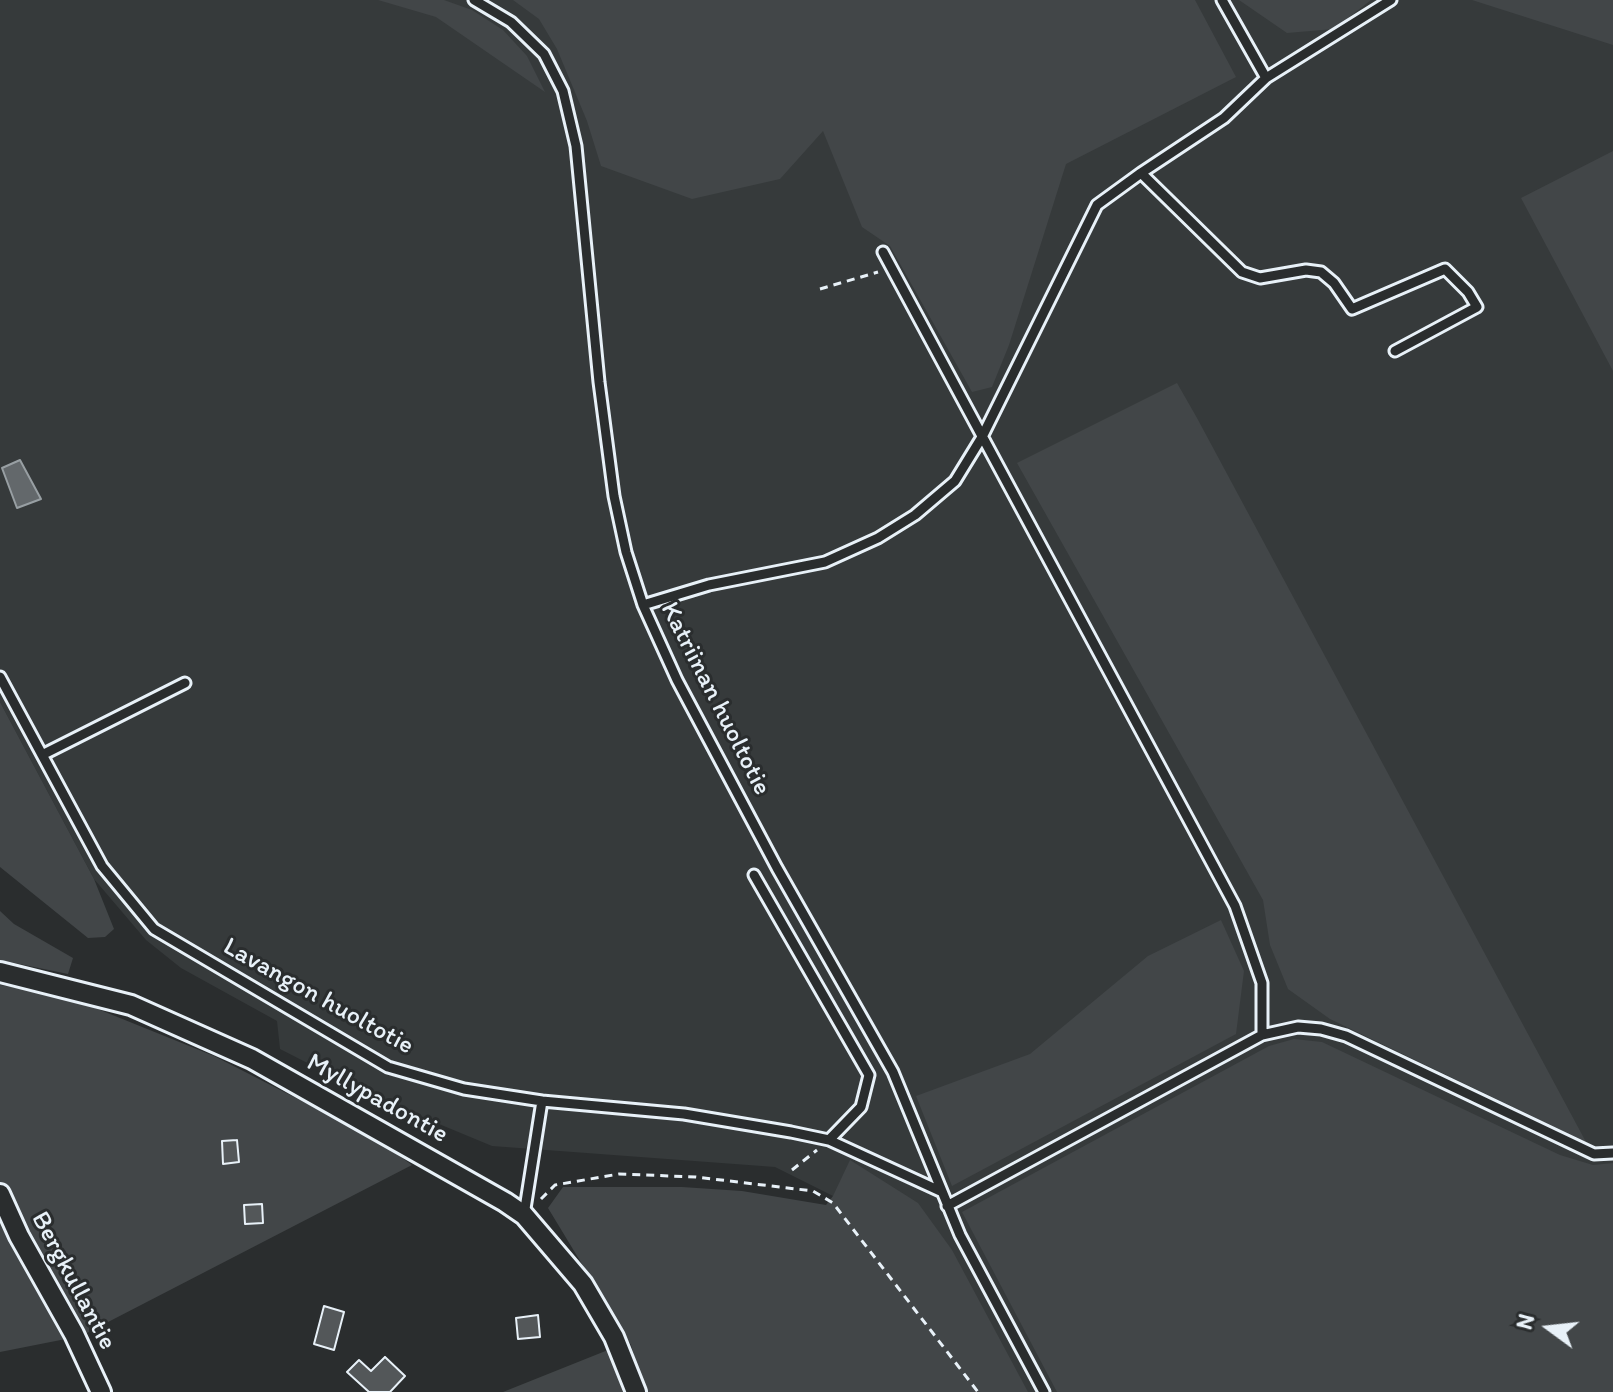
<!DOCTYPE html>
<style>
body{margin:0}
#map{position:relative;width:1613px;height:1392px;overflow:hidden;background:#2a2d2e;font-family:Itim,sans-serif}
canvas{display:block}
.north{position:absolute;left:1509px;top:1288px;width:80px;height:80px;-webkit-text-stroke:6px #2a2d2e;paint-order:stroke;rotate:285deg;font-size:22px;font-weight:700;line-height:32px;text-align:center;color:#e8f1f8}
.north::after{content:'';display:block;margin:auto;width:28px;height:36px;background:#e8f1f8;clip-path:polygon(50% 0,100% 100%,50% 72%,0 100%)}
</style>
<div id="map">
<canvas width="1613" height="1392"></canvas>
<div class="north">N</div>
</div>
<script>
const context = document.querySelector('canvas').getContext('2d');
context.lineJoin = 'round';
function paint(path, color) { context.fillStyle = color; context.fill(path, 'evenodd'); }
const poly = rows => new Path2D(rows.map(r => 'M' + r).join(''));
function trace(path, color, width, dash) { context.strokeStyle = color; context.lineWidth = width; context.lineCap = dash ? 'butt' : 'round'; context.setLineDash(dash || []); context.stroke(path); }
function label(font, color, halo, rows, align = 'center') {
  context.font = font + ' Itim,sans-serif'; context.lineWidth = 6; context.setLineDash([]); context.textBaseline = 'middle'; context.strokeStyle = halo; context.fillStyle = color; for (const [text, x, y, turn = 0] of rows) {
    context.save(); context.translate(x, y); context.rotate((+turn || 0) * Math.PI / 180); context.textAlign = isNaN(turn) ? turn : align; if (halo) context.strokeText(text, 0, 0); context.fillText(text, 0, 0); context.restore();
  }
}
paint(poly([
 [0,0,1613,0,1613,1392,985,1392,833,1196,775,1167,492,1146,374,1097,280,1049,277,1021,181,968,146,940,94,879,0,702]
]), '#363a3b');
paint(poly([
 [378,0,444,0,472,10,503,30,527,56,545,92,436,17],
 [513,0,1195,0,1236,77,1066,164,1009,345,992,387,972,392,890,246,862,227,823,131,780,179,692,199,601,166,587,121,557,49,539,19],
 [1239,0,1371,0,1334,29,1287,33],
 [1472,0,1613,0,1613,45],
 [1613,151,1613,371,1521,198],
 [1177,383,1197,418,1586,1142,1330,1019,1288,989,1270,945,1263,900,1017,463],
 [0,702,94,879,114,929,105,937,88,938,0,867],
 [0,911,14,924,73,958,68,974,0,960],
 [1221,920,1244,971,1236,1034,952,1186,916,1096,1030,1054,1148,956],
 [0,985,68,997,214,1056,374,1138,412,1165,81,1336,0,1352],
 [1294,1039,1322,1042,1560,1155,1593,1165,1613,1163,1613,1392,1057,1392,962,1212,1269,1046],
 [850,1160,918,1203,952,1250,1028,1392,645,1392,631,1345,548,1208,563,1187,682,1187,742,1191,826,1205,833,1196],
 [608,1350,623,1392,503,1392]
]), '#424648');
const water = poly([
 [20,460,41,499,17,508,2,468,20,460]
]);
paint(water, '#63686b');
trace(water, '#989fa3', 2);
const building = poly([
 [237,1140,239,1162,223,1164,222,1141,237,1140],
 [262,1204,263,1223,245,1224,244,1205,262,1204],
 [324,1306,344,1312,334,1350,314,1344,324,1306],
 [538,1315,540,1337,518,1339,516,1318,538,1315],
 [385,1357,405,1376,390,1392,369,1392,347,1372,359,1360,371,1371,385,1357]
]);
paint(building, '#535759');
trace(building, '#e8f1f8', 2);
const service = poly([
 [474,0,511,22,544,54,563,91,576,146,599,382,614,496,626,552,643,605,677,680,777,868,893,1072,960,1235,1044,1392],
 [1222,0,1266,78],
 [1391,0,1266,78,1224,118,1141,173,1242,272,1260,278,1306,270,1321,272,1334,283,1352,309,1445,269,1468,292,1477,307,1395,351],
 [883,252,1235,906,1262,983,1262,1035],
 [643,605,709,585,825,562,878,538,915,515,955,481,982,437,1097,205,1141,173],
 [0,677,102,866,154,929,388,1067,464,1089,542,1101,684,1114,791,1132,829,1140,940,1191],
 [42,755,185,683],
 [754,875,869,1075,861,1107,829,1140],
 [947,1206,1262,1035,1298,1027,1321,1029,1346,1036,1594,1154,1613,1153],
 [524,1215,542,1101]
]);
const minor = poly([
 [0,972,131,1005,252,1059,505,1202,524,1215,583,1284,614,1337,636,1392],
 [0,1194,19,1236,74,1334,101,1392]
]);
trace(service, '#e8f1f8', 15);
trace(minor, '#e8f1f8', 24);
trace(poly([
 [820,289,878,272],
 [792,1170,817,1150],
 [541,1199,555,1185,619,1174,696,1177,813,1191,833,1203,978,1392]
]), '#e8f1f8', 3, [8, 6]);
trace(service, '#2a2d2e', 9);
trace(minor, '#2a2d2e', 18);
label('26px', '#e8f1f8', '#2a2d2e', [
 ["Katriinan huoltotie",715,699,63],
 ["Lavangon huoltotie",318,997,29],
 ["Myllypadontie",377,1099,29],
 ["Bergkullantie",73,1281,62]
]);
</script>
